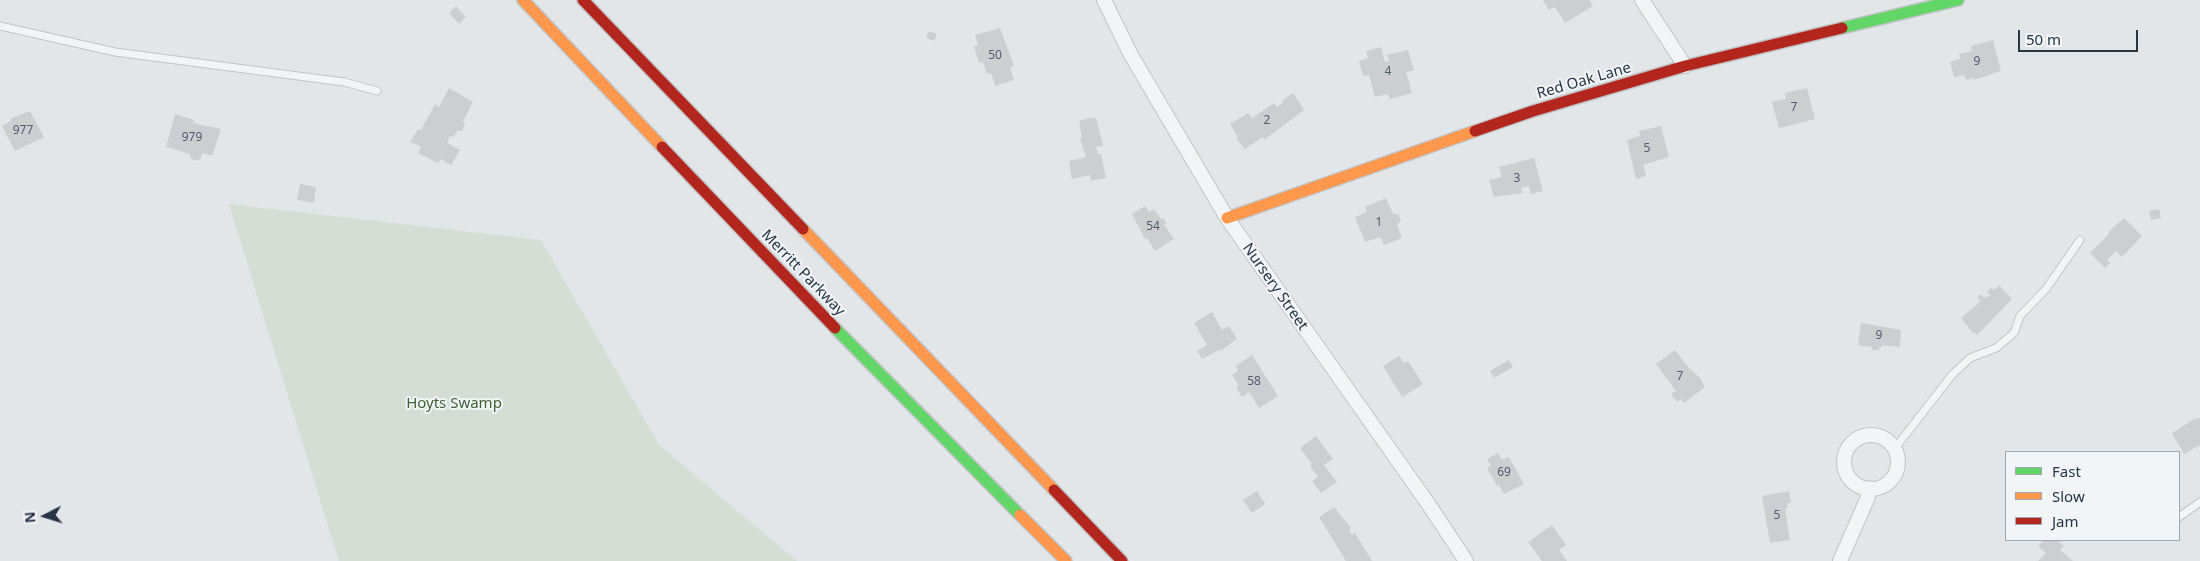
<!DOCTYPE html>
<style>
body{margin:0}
#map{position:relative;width:2200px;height:561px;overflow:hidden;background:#e3e6e9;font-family:"Noto Sans",sans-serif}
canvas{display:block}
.legend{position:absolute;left:2005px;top:451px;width:175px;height:90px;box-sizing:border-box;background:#f1f5f8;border:1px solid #a1a8b0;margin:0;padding:6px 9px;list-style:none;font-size:15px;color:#283544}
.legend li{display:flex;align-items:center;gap:10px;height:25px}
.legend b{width:25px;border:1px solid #a1a8b0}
.north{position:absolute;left:20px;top:491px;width:50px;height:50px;-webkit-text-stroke:4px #f1f5f8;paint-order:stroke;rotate:265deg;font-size:14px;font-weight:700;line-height:20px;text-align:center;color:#283544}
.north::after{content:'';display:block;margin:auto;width:18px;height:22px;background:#283544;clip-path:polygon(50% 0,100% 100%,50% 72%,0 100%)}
.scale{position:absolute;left:2018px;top:30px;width:120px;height:22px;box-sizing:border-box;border:2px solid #283544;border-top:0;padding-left:6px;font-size:15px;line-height:18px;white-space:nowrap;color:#283544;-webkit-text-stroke:4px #f1f5f8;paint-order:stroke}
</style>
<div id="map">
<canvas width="2200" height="561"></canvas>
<ul class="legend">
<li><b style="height:6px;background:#63d668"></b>Fast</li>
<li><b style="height:6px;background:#ff974d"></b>Slow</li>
<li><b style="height:6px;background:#b3261e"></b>Jam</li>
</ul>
<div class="north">N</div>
<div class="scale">50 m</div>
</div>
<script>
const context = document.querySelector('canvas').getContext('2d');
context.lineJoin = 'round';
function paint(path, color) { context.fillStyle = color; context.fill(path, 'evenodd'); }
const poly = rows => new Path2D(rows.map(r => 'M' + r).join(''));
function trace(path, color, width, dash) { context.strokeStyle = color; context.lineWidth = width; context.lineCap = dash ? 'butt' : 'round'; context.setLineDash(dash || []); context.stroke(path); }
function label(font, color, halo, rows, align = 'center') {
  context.font = font + ' "Noto Sans",sans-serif'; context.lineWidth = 4; context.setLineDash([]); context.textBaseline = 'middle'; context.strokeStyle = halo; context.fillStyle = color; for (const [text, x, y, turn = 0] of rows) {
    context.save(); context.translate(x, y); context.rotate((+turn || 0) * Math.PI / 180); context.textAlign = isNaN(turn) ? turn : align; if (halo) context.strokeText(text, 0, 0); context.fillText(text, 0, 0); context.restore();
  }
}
paint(poly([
 [229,204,541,240,659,445,797,561,339,561]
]), '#d5ddd4');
paint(poly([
 [1543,0,1589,0,1593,6,1565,23,1555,7,1549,10],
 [456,6,466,17,459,24,449,13],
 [1000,28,1014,66,1010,68,1014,80,995,86,991,73,987,74,983,62,979,63,974,46,978,45,975,35],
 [929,31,937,34,934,41,926,38],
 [1993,40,2001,71,1974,80,1974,78,1966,80,1964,75,1954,77,1950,62,1960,59,1959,54,1972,51,1971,46],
 [1381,47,1385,62,1389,61,1387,55,1408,50,1414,70,1406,72,1412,93,1390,99,1388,94,1375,97,1369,75,1363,76,1359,61,1368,58,1366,51],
 [449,88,473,102,463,121,465,124,462,131,457,131,453,137,450,136,447,143,460,150,451,165,441,159,438,163,418,153,421,147,410,142,418,129,421,130,435,104,439,107],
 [1807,88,1815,119,1779,128,1772,102,1786,99,1785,93],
 [1293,93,1304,110,1264,140,1263,137,1245,149,1236,138,1238,137,1230,124,1248,113,1252,118,1274,103,1277,107,1283,103,1282,101],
 [30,111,44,137,15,151,2,126,11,121,10,119],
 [175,114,194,120,193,123,221,129,212,156,202,153,200,160,197,159,197,161,191,159,190,154,166,147],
 [1088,118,1096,118,1103,146,1096,147,1098,154,1101,154,1106,178,1091,181,1090,175,1072,179,1069,161,1086,157,1080,138,1082,138,1079,121],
 [1661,126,1669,157,1643,165,1646,176,1636,179,1627,140,1640,136,1639,131],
 [1534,158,1543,191,1531,194,1529,186,1521,188,1523,193,1494,197,1489,180,1502,177,1499,167],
 [300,184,316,187,314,203,297,200],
 [1386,198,1393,214,1398,214,1401,220,1397,225,1402,238,1384,245,1380,237,1365,242,1355,217,1367,212,1365,207],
 [1145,206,1149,212,1154,209,1161,219,1163,218,1166,223,1164,225,1174,239,1155,251,1147,238,1145,239,1132,214],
 [2159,209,2161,218,2151,220,2149,211],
 [2124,218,2142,236,2122,257,2116,251,2107,260,2110,263,2105,268,2090,253,2109,234,2108,232],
 [1999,285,2012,299,1977,335,1974,332,1973,333,1961,318,1981,301,1977,297,1981,294,1984,298,1987,297,1990,295,1987,292,1991,288,1994,290],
 [1212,312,1222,330,1229,326,1237,339,1220,351,1219,350,1202,359,1197,351,1207,345,1194,323],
 [1861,323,1901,330,1900,347,1882,345,1882,347,1879,347,1879,350,1872,350,1872,347,1858,345],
 [1675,350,1689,368,1700,378,1705,387,1684,403,1681,399,1677,402,1671,394,1676,391,1656,364],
 [1252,355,1278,396,1259,408,1249,392,1242,397,1236,388,1239,386,1232,375,1238,371,1236,366],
 [1399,356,1404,363,1408,361,1423,384,1402,397,1383,366],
 [1509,360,1513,367,1494,378,1490,371],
 [2200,418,2200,445,2184,454,2172,433,2194,419],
 [1316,436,1333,459,1324,465,1337,482,1321,493,1312,481,1318,477,1310,466,1312,464,1300,448],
 [1498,453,1502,460,1509,457,1524,484,1504,494,1499,485,1497,486,1487,468,1491,466,1487,459],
 [1257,491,1265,504,1252,513,1243,500],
 [1789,491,1791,503,1787,503,1788,508,1785,509,1790,540,1770,543,1762,496],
 [1334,507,1351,528,1349,530,1352,535,1355,533,1372,561,1346,561,1319,517],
 [1552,525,1566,545,1559,550,1567,561,1542,561,1528,542],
 [2044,540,2057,540,2064,546,2060,550,2073,561,2038,561,2046,553,2038,546]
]), '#ccced1');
const lane = poly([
 [0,26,115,52,344,82,377,91],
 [1893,446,1899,443,1952,375,1970,358,1996,348,2014,333,2020,316,2046,289,2080,240],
 [2179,517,2200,502]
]);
const street = poly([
 [1104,0,1131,55,1227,218,1429,505,1466,561],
 [1642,0,1685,66],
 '1844 462a27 27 0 1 1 54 0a27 27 0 1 1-54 0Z',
 [1840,561,1868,497,1868,488]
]);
const fast = poly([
 [1842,28,1958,0],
 [835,328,1020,515]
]);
const slow = poly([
 [523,0,662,147],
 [1227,218,1475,131],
 [803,229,1054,490],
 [1020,515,1066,561]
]);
const jam = poly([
 [583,0,803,229],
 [1475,131,1533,111,1685,66,1842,28],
 [662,147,835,328],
 [1054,490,1122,561]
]);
trace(lane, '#c1c4c7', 9);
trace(street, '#c1c4c7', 16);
trace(fast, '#c1c4c7', 14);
trace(slow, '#c1c4c7', 14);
trace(jam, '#c1c4c7', 14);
trace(lane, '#f3f4f6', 7);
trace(street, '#f3f4f6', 14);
trace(fast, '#63d668', 11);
trace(slow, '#ff974d', 11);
trace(jam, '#b3261e', 11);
label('12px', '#525c68', null, [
 ["50",995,56],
 ["9",1977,62],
 ["4",1388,72],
 ["7",1794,108],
 ["2",1267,121],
 ["977",23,131],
 ["979",192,138],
 ["5",1647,149],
 ["3",1517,179],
 ["1",1379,223],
 ["54",1153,227],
 ["9",1879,336],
 ["7",1680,377],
 ["58",1254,382],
 ["69",1504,473],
 ["5",1777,516]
]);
label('15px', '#283544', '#f1f5f8', [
 ["Red Oak Lane",1584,81,-16],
 ["Merritt Parkway",803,273,46],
 ["Nursery Street",1275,287,55]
]);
label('15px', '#426035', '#f1f5f8', [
 ["Hoyts Swamp",454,404]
]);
</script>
